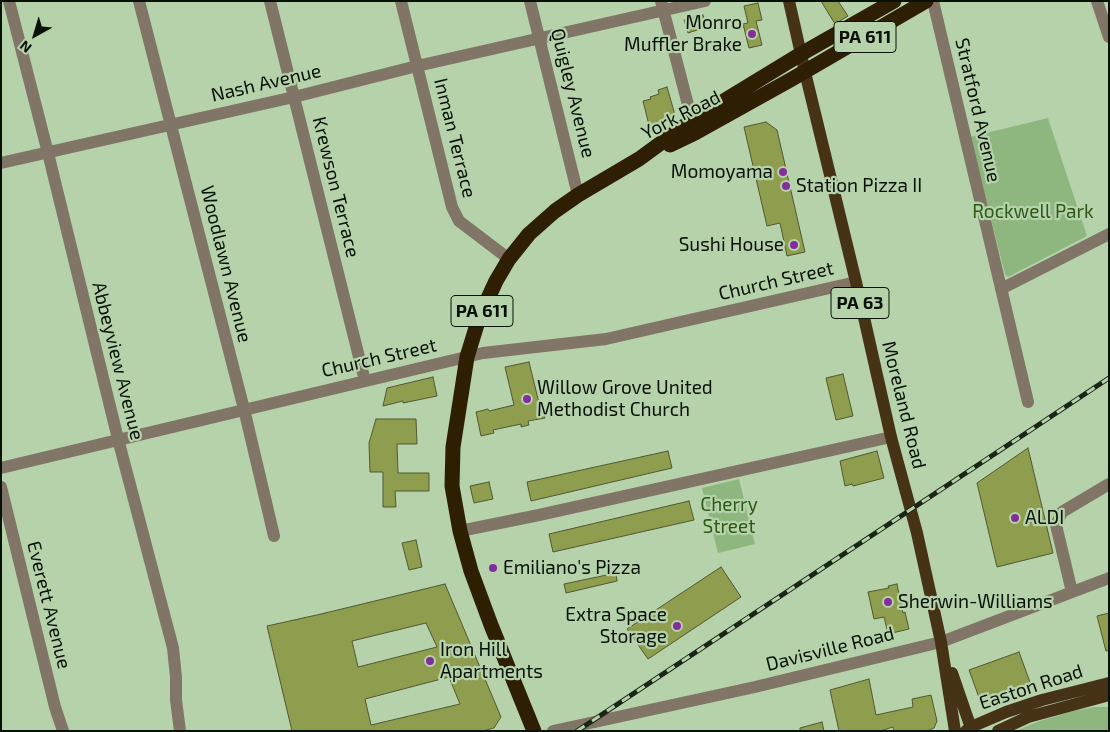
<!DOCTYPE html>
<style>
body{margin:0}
#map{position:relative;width:1110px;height:732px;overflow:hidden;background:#b6d2ab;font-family:"Exo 2",sans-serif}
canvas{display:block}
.frame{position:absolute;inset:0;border:2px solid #081105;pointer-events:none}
.north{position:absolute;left:10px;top:10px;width:50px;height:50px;-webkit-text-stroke:4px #b6d2ab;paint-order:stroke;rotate:219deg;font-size:14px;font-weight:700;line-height:20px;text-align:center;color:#081105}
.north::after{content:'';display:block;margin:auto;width:18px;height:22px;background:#081105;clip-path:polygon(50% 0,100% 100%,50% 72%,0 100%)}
</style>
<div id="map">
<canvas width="1110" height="732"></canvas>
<div class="frame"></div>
<div class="north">N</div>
</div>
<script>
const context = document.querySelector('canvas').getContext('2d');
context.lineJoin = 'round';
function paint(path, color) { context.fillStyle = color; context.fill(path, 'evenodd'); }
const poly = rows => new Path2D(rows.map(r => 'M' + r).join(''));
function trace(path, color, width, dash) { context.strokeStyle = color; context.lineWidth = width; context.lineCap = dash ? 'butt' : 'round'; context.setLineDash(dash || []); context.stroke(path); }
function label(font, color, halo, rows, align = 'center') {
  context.font = font + ' "Exo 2",sans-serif'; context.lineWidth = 4.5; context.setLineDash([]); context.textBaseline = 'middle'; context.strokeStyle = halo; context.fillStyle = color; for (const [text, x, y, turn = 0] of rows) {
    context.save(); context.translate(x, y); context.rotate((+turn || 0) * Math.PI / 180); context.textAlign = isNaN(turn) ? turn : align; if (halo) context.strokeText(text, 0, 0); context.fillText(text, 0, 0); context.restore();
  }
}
paint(poly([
 [1048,118,1087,236,1008,277,1005,274,970,137],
 [739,479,755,544,718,553,702,488],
 [1095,707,1109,707,1109,731,1015,731,1040,721,1073,711]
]), '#8eb77f');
const building = poly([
 [821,1,838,1,848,16,835,24,821,1],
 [758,3,762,20,756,21,762,45,749,48,743,24,748,23,744,6,758,3],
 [703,15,706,27,688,33,684,20,703,15],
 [667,87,675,115,650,129,643,101,651,99,650,97,659,94,658,90,667,87],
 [766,122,777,130,805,252,787,256,780,223,767,226,744,127,766,122],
 [529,362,540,407,542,407,545,418,528,421,529,425,521,427,521,424,493,430,494,433,481,436,476,412,488,409,489,411,514,405,505,367,529,362],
 [843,374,853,416,836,420,826,378,843,374],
 [433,377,437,396,403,403,403,401,383,406,387,388,433,377],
 [376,419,416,419,417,444,397,444,398,473,429,473,429,491,395,491,396,507,383,507,383,472,370,472,369,443,376,419],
 [1028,448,1053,553,997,567,977,483,1028,448],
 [668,451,672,468,531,501,527,482,668,451],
 [877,451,884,478,853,486,852,484,845,486,840,461,877,451],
 [489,482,493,499,474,503,470,486,489,482],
 [689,501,694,520,553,552,549,534,689,501],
 [416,540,422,567,409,570,402,543,416,540],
 [721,567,741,597,648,659,627,629,721,567],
 [616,573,617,581,566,593,564,584,616,573],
 [445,584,501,717,494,728,482,731,292,731,267,626,321,614,445,584],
 [426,623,437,647,358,667,352,641,426,623],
 [449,677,460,704,371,725,365,699,449,677],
 [897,584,903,613,905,612,909,629,888,634,884,617,874,619,868,592,889,588,888,586,897,584],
 [1109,613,1109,651,1106,651,1097,616,1109,613],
 [1019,652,1031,685,981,703,969,670,1019,652],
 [869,679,876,715,913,707,912,699,931,695,937,721,934,728,927,731,894,731,893,727,880,731,839,731,830,690,869,679],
 [822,722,824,731,800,731,800,728,822,722]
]);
paint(building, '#8f9d4e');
trace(building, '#515831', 1);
trace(poly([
 [9,1,48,153,118,439,173,648,176,677,176,700,180,731],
 [139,1,244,409,274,536],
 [270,1,365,381],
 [401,1,452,207,459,221,509,259],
 [530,1,578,195],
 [661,1,694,128],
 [933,1,1028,402],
 [1097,1,1109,37],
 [1,163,294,97,417,66,705,1],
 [1001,289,1109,234],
 [1,468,483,353,606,339,856,282],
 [1,487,55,707,63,731],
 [460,531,539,515,891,437],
 [1072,592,1056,525,1062,512,1109,484],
 [553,731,755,687,941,642,1109,578]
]), '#807566', 12);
trace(poly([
 [789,1,805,72,856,282,891,437,917,533,941,642,955,731],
 [952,673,972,731],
 [966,731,971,727,1006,712,1042,700,1109,683],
 [998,731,1028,717,1109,695]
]), '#463316', 12);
trace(poly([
 [670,145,695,133,792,79,926,1],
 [534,731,491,625,471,571,460,531,452,486,453,447,467,357,479,318,496,281,509,259,529,234,555,211,578,195,639,159,691,121,801,54,894,1]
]), '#2e1e02', 15);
const rail = poly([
 [577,731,1109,378]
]);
trace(rail, '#1a2516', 5);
trace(rail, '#b6d2ab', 3, [9]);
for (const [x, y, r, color] of [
 [752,34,5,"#832e9c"],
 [783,172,5,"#832e9c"],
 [786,186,5,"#832e9c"],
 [794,245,5,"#832e9c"],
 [527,399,5,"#832e9c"],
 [1015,518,5,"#832e9c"],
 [493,568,5,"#832e9c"],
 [888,602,5,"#832e9c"],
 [677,626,5,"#832e9c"],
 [430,661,5,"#832e9c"]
]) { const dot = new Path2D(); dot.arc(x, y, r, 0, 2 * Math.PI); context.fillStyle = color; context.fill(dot); trace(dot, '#b6d2ab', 2); }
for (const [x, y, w] of [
 [865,37,62],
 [860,303,58],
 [482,311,62]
]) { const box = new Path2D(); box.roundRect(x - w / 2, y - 15.5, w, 31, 4); context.fillStyle = '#b6d2ab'; context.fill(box); trace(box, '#081105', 1); }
label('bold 18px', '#081105', null, [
 ["PA 611",865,37],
 ["PA 63",860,303],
 ["PA 611",482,311]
]);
label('19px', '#081105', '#b6d2ab', [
 ["Monro",742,23,"right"],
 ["Muffler Brake",742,45,"right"],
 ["Momoyama",773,172,"right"],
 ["Station Pizza II",796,186],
 ["Sushi House",784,245,"right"],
 ["Willow Grove United",537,388],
 ["Methodist Church",537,410],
 ["ALDI",1025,518],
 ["Emiliano's Pizza",503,568],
 ["Sherwin-Williams",898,602],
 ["Extra Space",667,615,"right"],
 ["Storage",667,637,"right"],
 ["Iron Hill",440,650],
 ["Apartments",440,672]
], 'left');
label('19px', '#081105', '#b6d2ab', [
 ["Nash Avenue",266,83,-13],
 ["Quigley Avenue",573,93,76],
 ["Stratford Avenue",978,110,77],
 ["York Road",681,115,-27],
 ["Inman Terrace",455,138,76],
 ["Krewson Terrace",336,187,76],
 ["Woodlawn Avenue",226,264,76],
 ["Church Street",776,281,-13],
 ["Church Street",379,358,-13],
 ["Abbeyview Avenue",118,361,76],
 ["Moreland Road",904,405,76],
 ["Everett Avenue",49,605,76],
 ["Davisville Road",830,649,-14],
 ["Easton Road",1031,687,-18]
]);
label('19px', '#2c5917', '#b6d2ab', [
 ["Rockwell Park",1033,212],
 ["Cherry",729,505],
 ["Street",729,527]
]);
</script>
